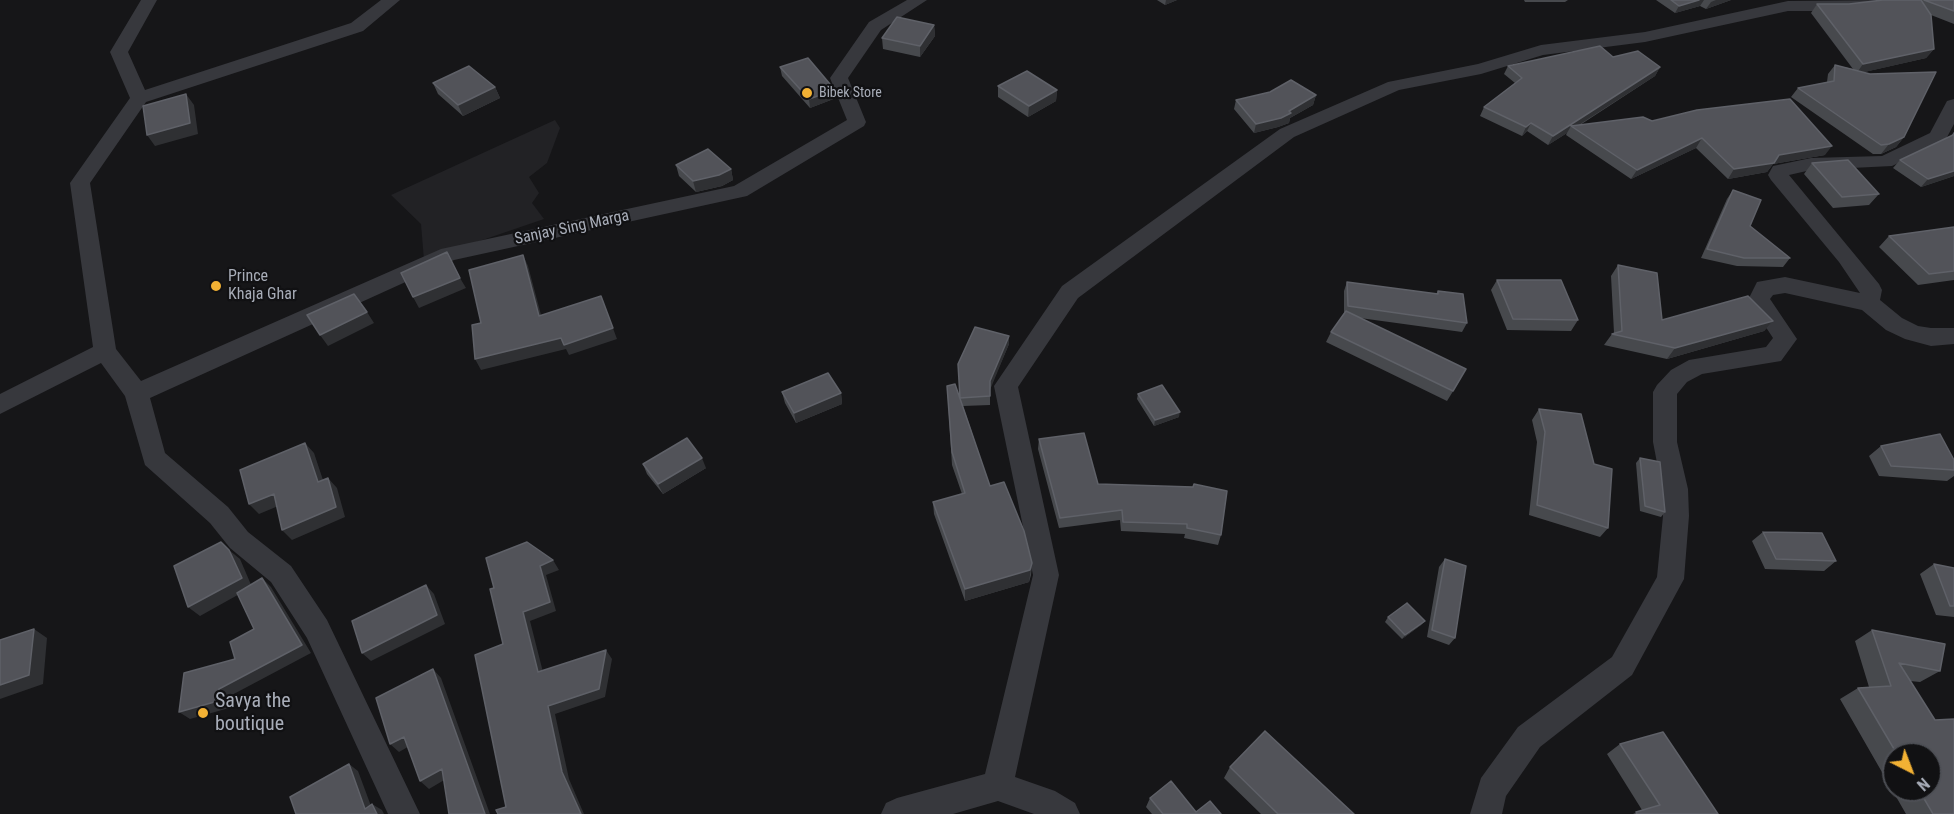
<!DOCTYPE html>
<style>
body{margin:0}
#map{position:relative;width:1954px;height:814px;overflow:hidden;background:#161618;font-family:"Roboto Condensed",sans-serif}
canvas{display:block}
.north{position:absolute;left:1882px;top:742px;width:60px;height:60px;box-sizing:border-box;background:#111113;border:2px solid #4d4f55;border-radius:50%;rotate:138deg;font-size:16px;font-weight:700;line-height:24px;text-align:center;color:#a8adb8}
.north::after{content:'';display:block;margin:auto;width:21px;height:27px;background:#f2b134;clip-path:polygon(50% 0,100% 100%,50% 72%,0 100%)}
</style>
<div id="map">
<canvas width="1954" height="814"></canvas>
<div class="north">N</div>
</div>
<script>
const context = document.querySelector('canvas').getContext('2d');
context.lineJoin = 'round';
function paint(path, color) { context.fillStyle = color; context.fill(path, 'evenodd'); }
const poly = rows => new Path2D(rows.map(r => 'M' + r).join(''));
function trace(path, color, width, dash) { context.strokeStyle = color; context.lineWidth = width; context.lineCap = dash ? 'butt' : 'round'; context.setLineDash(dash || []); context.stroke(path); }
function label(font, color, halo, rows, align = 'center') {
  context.font = font + ' "Roboto Condensed",sans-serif'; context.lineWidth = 4.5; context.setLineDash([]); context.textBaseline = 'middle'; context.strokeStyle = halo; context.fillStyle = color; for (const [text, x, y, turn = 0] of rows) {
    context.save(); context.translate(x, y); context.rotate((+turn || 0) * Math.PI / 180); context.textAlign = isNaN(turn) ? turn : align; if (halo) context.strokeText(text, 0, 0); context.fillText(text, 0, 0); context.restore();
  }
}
paint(poly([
 [555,120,560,128,547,163,529,177,539,193,532,203,544,219,424,260,421,224,391,195]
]), '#222225');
paint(poly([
 [141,0,157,0,128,52,145,90,351,23,381,0,400,0,363,31,146,102,90,183,116,349,141,381,441,249,734,186,847,120,830,78,869,22,907,0,927,0,881,30,848,78,866,122,864,126,747,196,454,260,150,398,165,453,228,507,248,532,291,566,327,620,420,814,388,814,307,638,271,582,230,548,210,523,145,465,125,396,101,363,0,414,0,394,93,347,70,183,130,98,110,52,141,0],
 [1903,0,1895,5,1842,11,1788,11,1645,42,1543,55,1481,74,1399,90,1294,137,1078,298,1018,387,1059,575,1015,777,1055,791,1075,803,1080,814,1034,814,998,801,953,814,881,814,886,803,897,798,985,774,1033,575,994,386,1062,286,1280,129,1388,82,1478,64,1541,45,1645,32,1788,1,1903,0],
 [1954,99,1954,124,1945,141,1892,166,1811,170,1789,175,1879,284,1882,290,1880,300,1902,318,1918,326,1931,328,1954,328,1954,344,1931,346,1905,339,1886,330,1862,310,1785,293,1773,295,1770,299,1797,339,1781,361,1702,374,1687,382,1677,394,1677,442,1688,489,1689,516,1684,579,1632,675,1540,747,1506,796,1502,814,1470,814,1481,778,1518,727,1612,657,1657,577,1663,516,1662,489,1653,442,1653,392,1657,385,1671,370,1689,360,1766,347,1773,338,1748,300,1757,282,1785,277,1860,293,1839,262,1771,180,1768,175,1773,166,1811,158,1882,156,1930,133,1947,101,1954,99]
]), '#37383d');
paint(poly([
 [1157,0,1177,0,1165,5],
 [1524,0,1568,0,1565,2,1525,2],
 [1656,0,1731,0,1706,9,1700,6,1675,13],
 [1883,0,1954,0,1954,24,1931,15,1934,49,1926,58,1864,72,1904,137,1896,147,1881,154,1873,154,1791,97,1798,88,1827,82,1828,74,1835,65,1853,69,1811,13,1817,4,1849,4],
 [934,25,935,36,920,57,883,49,882,38],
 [1613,57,1660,67,1655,76,1580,125,1652,121,1825,155,1773,164,1767,172,1728,179,1696,148,1631,179,1566,135,1567,133,1548,145,1527,131,1522,136,1480,116,1484,107,1515,83,1504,74,1508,66],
 [780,67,836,98,810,108,782,76],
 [433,83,495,87,500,98,463,116,438,94],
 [998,86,1057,90,1056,101,1028,117,998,97],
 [1316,95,1313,105,1290,118,1289,123,1278,127,1254,133,1234,109,1236,100],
 [1954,132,1954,176,1921,187,1893,168,1900,160,1950,137],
 [1812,163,1879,194,1869,205,1833,208,1804,174],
 [676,165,731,169,733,180,722,186,696,192,679,176],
 [1733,190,1750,226,1790,258,1783,267,1737,266,1701,258,1727,199],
 [1954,227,1954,280,1918,285,1879,247,1889,236],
 [1618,265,1662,320,1773,321,1764,331,1667,359,1604,345,1612,334,1614,333,1611,276],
 [1497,280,1578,320,1571,331,1507,330,1491,290],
 [1347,282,1436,294,1438,291,1467,323,1462,332,1360,318,1460,380,1447,401,1326,342,1331,332,1344,313,1344,291],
 [1009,336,1009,344,990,388,990,405,963,406,990,486,1032,563,1031,575,1029,582,965,601,934,514,933,502,962,494,952,465,947,386,959,397],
 [782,392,841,393,842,404,796,423,785,403],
 [1138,394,1179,417,1154,426,1137,399],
 [1539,409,1608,528,1600,537,1529,515,1537,442,1532,420],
 [1039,439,1098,484,1221,535,1218,545,1184,538,1185,534,1121,531,1120,520,1059,528,1038,449],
 [1881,446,1954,460,1954,476,1947,481,1879,476,1869,456],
 [1640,458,1665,512,1661,517,1640,511,1636,463],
 [643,464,706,468,663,494,647,474],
 [1763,532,1836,561,1824,571,1765,569,1752,541],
 [1445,559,1455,638,1449,645,1427,637,1439,567],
 [1934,564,1954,568,1954,617,1936,615,1920,574],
 [1388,617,1425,621,1421,625,1402,639,1385,622],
 [1872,630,1940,671,1920,682,1910,681,1954,814,1906,814,1840,699,1858,688,1869,687,1855,641],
 [1894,754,1930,754,1930,790,1894,790],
 [1620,744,1718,814,1633,814,1642,810,1607,754],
 [1230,767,1354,814,1261,814,1224,778],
 [1150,798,1196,812,1221,814,1152,814,1146,807]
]), '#47494d');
paint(poly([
 [1166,0,1177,0,1165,5],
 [1699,0,1704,0,1700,6,1675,13,1679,6],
 [1716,0,1731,0,1706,9,1711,2],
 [934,25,935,36,920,57,920,46],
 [1934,49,1926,58,1856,74,1863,64],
 [1660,67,1655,76,1574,128,1571,126,1567,133,1548,145,1553,136],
 [495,87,500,98,463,116,458,105],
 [835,90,836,98,810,108,809,99],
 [1057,90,1056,101,1028,117,1029,106],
 [186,94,194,105,198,134,155,146,147,135],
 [1316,95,1313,105,1290,118,1289,123,1278,127,1254,133,1256,124,1289,111],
 [1531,123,1527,131,1522,136,1526,127],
 [1904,137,1896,147,1881,154,1889,144],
 [1702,138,1696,148,1631,179,1637,170],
 [1832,146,1825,155,1773,164,1767,172,1728,179,1734,169,1779,155],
 [731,169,733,180,722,186,696,192,693,181],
 [1954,171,1954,176,1921,187,1928,179],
 [523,255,528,266,544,326,539,316],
 [460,278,466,288,419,308,413,297],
 [601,296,617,339,569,355,566,349,481,370,475,359],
 [367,312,374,323,328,346,320,335],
 [1773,321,1764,331,1667,359,1675,348],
 [1009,336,1009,344,990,390,990,381],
 [841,393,842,404,796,423,794,413],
 [1180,412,1179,417,1154,426,1155,420],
 [305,443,314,453,327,492,318,482],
 [702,458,706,468,663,494,658,484],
 [328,478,337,488,345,517,292,540,282,530],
 [274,494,283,504,259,514,249,504],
 [229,550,240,559,252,587,200,616,188,607],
 [553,560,559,570,546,575,556,611,530,621,545,680,538,672,523,612,540,566],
 [1032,563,1029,582,965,601,965,589],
 [262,578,271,587,311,653,230,696,229,708,190,719,179,712,219,689,302,645],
 [426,585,434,594,445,624,371,661,362,653],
 [1425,621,1421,625,1402,639,1405,635],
 [34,629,47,638,43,684,0,699,0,685],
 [606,650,612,659,605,697,555,714,569,779,584,814,581,814,562,772,548,706],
 [433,669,441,678,490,814,485,814],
 [404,737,413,744,399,752,390,744],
 [349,764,358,771,374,814,365,809],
 [442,769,451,776,429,789,420,781],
 [372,804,382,810,384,814,377,814]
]), '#2f3033');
const building = poly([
 [1671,0,1699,0,1679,6,1671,0],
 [1883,0,1921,0,1931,15,1934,49,1863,64,1817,4,1849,4,1883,0],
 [1924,0,1954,0,1954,11,1924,0],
 [897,17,934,25,920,46,882,38,897,17],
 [1600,46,1613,57,1638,51,1660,67,1553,136,1531,123,1526,127,1484,107,1522,78,1508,66,1600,46],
 [808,58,835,90,809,99,780,67,808,58],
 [1835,65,1870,74,1936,72,1904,137,1889,144,1881,145,1798,88,1834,81,1835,65],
 [469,66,495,87,458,105,433,83,469,66],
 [1027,71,1057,90,1029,106,998,86,1027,71],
 [1291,80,1316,95,1289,111,1291,113,1281,118,1256,124,1236,100,1270,92,1291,80],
 [186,94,190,123,147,135,143,106,186,94],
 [1790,99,1832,146,1779,155,1774,163,1734,169,1702,138,1637,170,1571,126,1643,117,1652,121,1697,110,1790,99],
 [1954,133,1954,171,1928,179,1900,160,1953,135,1954,133],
 [708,149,731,169,719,175,693,181,676,165,708,149],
 [1848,160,1879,194,1842,197,1812,163,1848,160],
 [1733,190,1761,200,1750,226,1790,258,1744,258,1707,249,1733,190],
 [1954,227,1954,271,1929,274,1889,236,1954,227],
 [447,252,460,278,413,297,401,273,447,252],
 [523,255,539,316,601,296,613,328,564,345,561,338,475,359,472,325,481,323,469,270,523,255],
 [1618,265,1657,273,1662,320,1748,296,1773,321,1675,348,1612,334,1622,331,1618,265],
 [1497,280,1561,280,1578,320,1513,319,1497,280],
 [1347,282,1438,294,1438,291,1463,294,1467,323,1348,306,1347,282],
 [354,294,367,312,320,335,307,315,354,294],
 [1346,311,1466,369,1453,391,1331,332,1346,311],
 [975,327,1009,336,990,381,990,396,960,398,958,364,975,327],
 [828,373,841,393,794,413,782,392,828,373],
 [955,384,990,486,1004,482,1024,531,1032,563,1030,570,965,589,933,502,965,493,952,452,947,386,955,384],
 [1162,385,1180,412,1155,420,1138,394,1162,385],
 [1539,409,1581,414,1594,464,1612,469,1608,528,1537,505,1545,432,1539,409],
 [1084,433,1098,484,1193,487,1194,484,1227,491,1221,535,1187,528,1187,524,1123,522,1122,510,1060,518,1039,439,1084,433],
 [1940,434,1954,460,1954,470,1891,466,1881,446,1940,434],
 [687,438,702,458,658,484,643,464,687,438],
 [305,443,318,482,328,478,336,507,282,530,274,494,249,504,240,470,305,443],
 [1640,458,1660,462,1665,512,1645,506,1640,458],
 [1763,532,1822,533,1836,561,1776,559,1763,532],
 [221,542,229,550,242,578,188,607,174,566,221,542],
 [527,542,553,560,540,566,550,602,523,612,538,672,606,650,599,689,548,706,562,772,581,814,498,814,496,810,506,807,475,655,503,644,490,589,494,588,486,558,527,542],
 [1445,559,1466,566,1455,638,1432,630,1445,559],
 [1934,564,1954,568,1954,606,1950,606,1934,564],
 [262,578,302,645,219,689,218,701,179,712,184,673,235,659,230,642,254,629,237,593,262,578],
 [426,585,437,615,362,653,352,621,426,585],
 [1407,603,1425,621,1405,635,1388,617,1407,603],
 [34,629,29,675,0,685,0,640,34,629],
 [1872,630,1945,644,1940,671,1899,663,1935,720,1954,719,1954,814,1933,814,1919,790,1930,790,1930,754,1897,754,1858,688,1891,686,1872,630],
 [433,669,485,814,449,814,442,769,420,781,404,737,390,744,376,698,433,669],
 [1265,731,1354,814,1278,814,1230,767,1265,731],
 [1663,732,1718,814,1637,814,1636,812,1660,805,1620,744,1663,732],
 [349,764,365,809,372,804,377,814,296,814,290,797,349,764],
 [1171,781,1196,812,1210,801,1221,814,1163,814,1150,798,1171,781]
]);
paint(building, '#525359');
trace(building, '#5f6168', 1.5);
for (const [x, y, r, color] of [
 [807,93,6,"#f2b134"],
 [216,286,6,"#f2b134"],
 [203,713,6,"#f2b134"]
]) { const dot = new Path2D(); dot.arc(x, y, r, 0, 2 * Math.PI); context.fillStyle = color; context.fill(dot); trace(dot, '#111113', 2); }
label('14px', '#a8adb8', '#111113', [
 ["Bibek Store",819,93]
], 'left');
label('16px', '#a8adb8', '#111113', [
 ["Sanjay Sing Marga",572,228,-12]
]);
label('16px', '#a8adb8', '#111113', [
 ["Prince",228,277],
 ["Khaja Ghar",228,295]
], 'left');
label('20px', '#a8adb8', '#111113', [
 ["Savya the",215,702],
 ["boutique",215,725]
], 'left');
</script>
